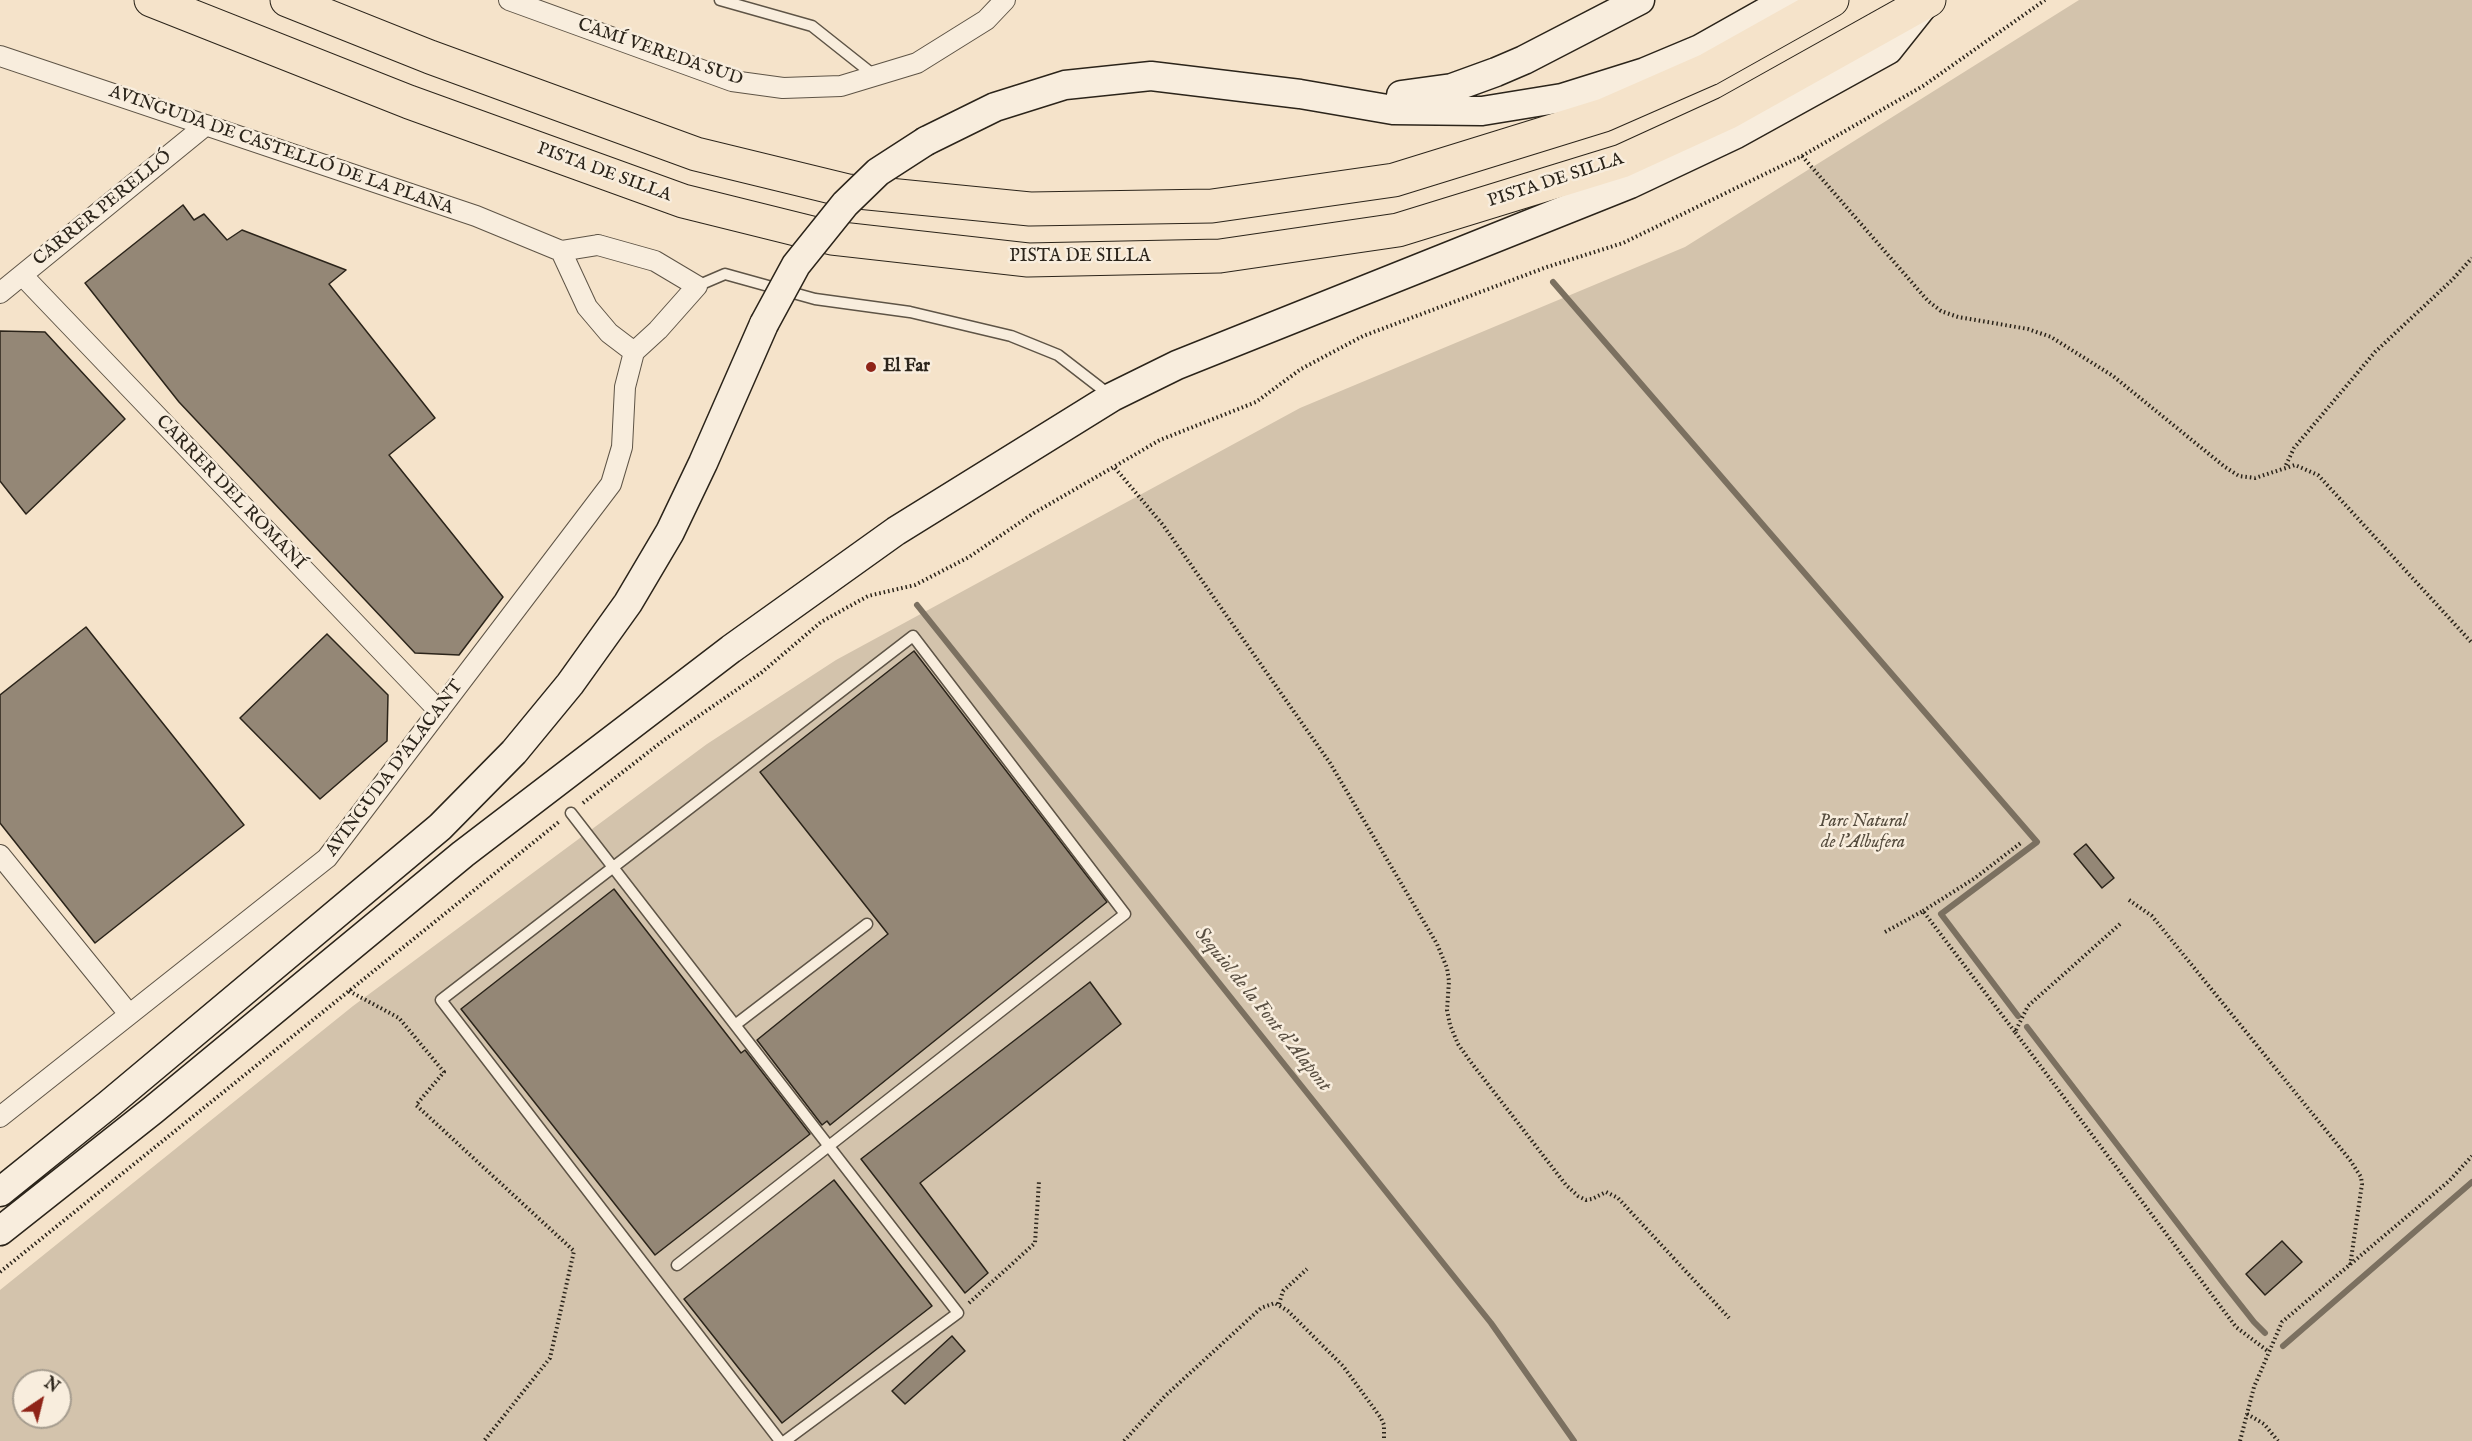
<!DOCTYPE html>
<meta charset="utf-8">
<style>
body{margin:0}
#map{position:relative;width:2472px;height:1441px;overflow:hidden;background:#f5e3ca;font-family:"IM FELL English",serif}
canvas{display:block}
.north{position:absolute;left:12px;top:1369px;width:60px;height:60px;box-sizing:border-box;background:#f8eddd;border:2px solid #a69d8f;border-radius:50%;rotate:35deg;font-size:16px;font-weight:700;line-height:24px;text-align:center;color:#2b241a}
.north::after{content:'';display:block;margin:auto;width:21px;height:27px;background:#8f2418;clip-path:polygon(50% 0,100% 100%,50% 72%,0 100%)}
</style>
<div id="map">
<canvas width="2472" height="1441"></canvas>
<div class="north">N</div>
</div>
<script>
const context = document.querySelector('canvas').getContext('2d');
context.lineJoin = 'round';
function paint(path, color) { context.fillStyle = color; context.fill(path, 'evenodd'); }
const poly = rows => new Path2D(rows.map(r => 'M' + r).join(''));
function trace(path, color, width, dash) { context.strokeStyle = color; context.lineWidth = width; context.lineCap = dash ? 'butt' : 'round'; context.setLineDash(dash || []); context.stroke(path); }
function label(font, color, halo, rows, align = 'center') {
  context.font = font + ' "IM FELL English",serif'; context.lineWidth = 5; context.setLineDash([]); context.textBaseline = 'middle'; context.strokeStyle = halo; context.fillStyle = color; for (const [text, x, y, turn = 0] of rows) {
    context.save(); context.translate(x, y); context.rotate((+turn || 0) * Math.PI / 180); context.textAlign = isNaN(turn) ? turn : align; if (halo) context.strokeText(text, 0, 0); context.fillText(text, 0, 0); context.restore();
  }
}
paint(poly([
 [2079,0,2472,0,2472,1441,0,1441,0,1290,353,1006,707,744,836,660,1300,408,1685,247],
 [24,1381,60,1381,60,1417,24,1417]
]), '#d3c3ac');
trace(poly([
 [1553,282,2037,842,1941,914,2018,1016],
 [917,605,1491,1323,1574,1441],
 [2027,1027,2224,1284,2254,1322,2265,1333],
 [2283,1346,2472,1182]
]), '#7b7060', 6);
const building = poly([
 [183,205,194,220,204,214,227,240,242,230,346,270,329,284,435,418,389,455,503,597,459,655,415,653,179,402,85,283,183,205],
 [0,331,45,332,125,419,26,514,0,481,0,331],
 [86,627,244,825,95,943,0,823,0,695,86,627],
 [327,634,388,695,387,741,320,799,240,718,327,634],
 [914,651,1107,902,830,1125,827,1121,822,1125,757,1040,888,934,760,772,914,651],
 [2086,844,2114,878,2102,888,2074,854,2086,844],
 [614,889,741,1053,745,1050,810,1134,655,1255,461,1009,614,889],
 [1090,982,1121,1024,920,1183,988,1273,965,1293,861,1159,1090,982],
 [834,1180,932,1306,782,1423,684,1299,834,1180],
 [2282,1241,2302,1262,2265,1295,2246,1274,2282,1241],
 [952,1336,965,1351,905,1404,892,1391,952,1336]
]);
paint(building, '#948776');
trace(building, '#2b241a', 1.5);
const service = poly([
 [720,0,812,26,875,76],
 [697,286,725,274,815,299,910,312,1011,336,1058,355,1111,396],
 [571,813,958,1313,785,1441],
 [735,1025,867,924],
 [677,1265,1125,914,913,636,441,1000,780,1441]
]);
const minor = poly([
 [509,0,732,81,783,88,841,86,917,63,986,20,1005,0],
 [0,56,476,216,561,251],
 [598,245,655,261,697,286,658,330,634,352,609,333,587,307,561,251,598,245],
 [22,275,439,711],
 [0,293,206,125],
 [0,855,129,1014],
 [0,1117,327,858,611,484,622,447,625,387,634,352]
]);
const secondary = poly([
 [1401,95,1452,88,1496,72,1524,60,1640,0],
 [926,141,995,107,1065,85,1151,76,1300,94,1393,110,1482,111,1562,98,1645,72,1700,49,1787,0],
 [0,1192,108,1105,440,827,514,752,570,684,628,603,670,532,703,463,764,324],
 [0,1231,153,1110,463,854,731,649,896,531,1112,397,1177,365,1630,184,1736,134,1888,50,1923,6]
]);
const motorway = poly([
 [151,0,409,102,683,201,832,238,1028,260,1220,256,1398,230,1622,161,1727,113,1929,0],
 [287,0,430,57,696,154,848,191,1030,209,1212,206,1394,180,1604,115,1709,69,1832,0]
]);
trace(service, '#5e5446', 13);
trace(minor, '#5e5446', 22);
trace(secondary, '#2b241a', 31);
trace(motorway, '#2b241a', 35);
trace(poly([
 [1802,156,1928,301,1941,311,1958,317,2028,329,2051,337,2113,376,2225,467,2239,476,2255,478,2295,465,2318,475,2472,643],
 [2286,465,2294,448,2375,352,2452,280,2472,258],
 [1115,468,1163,525,1330,763,1437,944,1447,968,1449,981,1447,1010,1450,1025,1458,1044,1470,1061,1566,1185,1578,1196,1586,1200,1592,1199,1606,1192,1618,1198,1729,1318],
 [583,803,664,740,761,673,821,622,868,596,915,585,969,557,1034,513,1160,440,1256,402,1301,369,1363,336,1547,267,1623,243,1802,156,1923,86,2045,0],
 [2129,900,2152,916,2350,1160,2361,1177,2362,1184,2350,1266],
 [1923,911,1975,878,2022,842],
 [2120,924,2028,1006,2015,1032,2236,1327,2269,1352],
 [1885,932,1923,911,2015,1032],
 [349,991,399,1018,444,1072,416,1105,574,1251,550,1358,484,1441],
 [0,1272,560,821],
 [969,1303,1035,1243,1039,1181],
 [1279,1304,1283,1291,1307,1269],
 [2247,1414,2264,1424,2278,1441],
 [1124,1441,1165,1396,1261,1308,1275,1303,1288,1311,1343,1366,1381,1418,1384,1425,1384,1441],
 [2240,1441,2254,1387,2282,1322,2449,1181,2472,1156]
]), '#2b241a', 4, [1.5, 3]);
trace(service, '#f8eddd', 10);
trace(minor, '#f8eddd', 20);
trace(secondary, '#f8eddd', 28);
trace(motorway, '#f5e3ca', 33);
const secondaryBridge = poly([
 [764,324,796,265,845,204,878,172,926,141]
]);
trace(secondaryBridge, '#2b241a', 31, []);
trace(secondaryBridge, '#f8eddd', 28);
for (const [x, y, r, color] of [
 [871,367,6,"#8f2418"]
]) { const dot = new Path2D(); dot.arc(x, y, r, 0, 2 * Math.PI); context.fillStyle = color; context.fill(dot); trace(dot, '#f8eddd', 2); }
label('18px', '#2b241a', '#f8eddd', [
 ["CAMÍ VEREDA SUD",660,53,19],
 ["AVINGUDA DE CASTELLÓ DE LA PLANA",281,151,19],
 ["PISTA DE SILLA",604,173,20],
 ["PISTA DE SILLA",1556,181,-18],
 ["CARRER PERELLÓ",103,209,-39],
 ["PISTA DE SILLA",1080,257],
 ["CARRER DEL ROMANÍ",230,493,46],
 ["AVINGUDA D'ALACANT",395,769,-53]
]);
label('bold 18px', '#2b241a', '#f8eddd', [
 ["El Far",883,367]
], 'left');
label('italic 18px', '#554c3e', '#f8eddd', [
 ["Parc Natural",1863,822],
 ["de l'Albufera",1863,843]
]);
label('italic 20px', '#5a5043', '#f8eddd', [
 ["Sequiol de la Font d’Alapont",1262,1010,51]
]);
</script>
